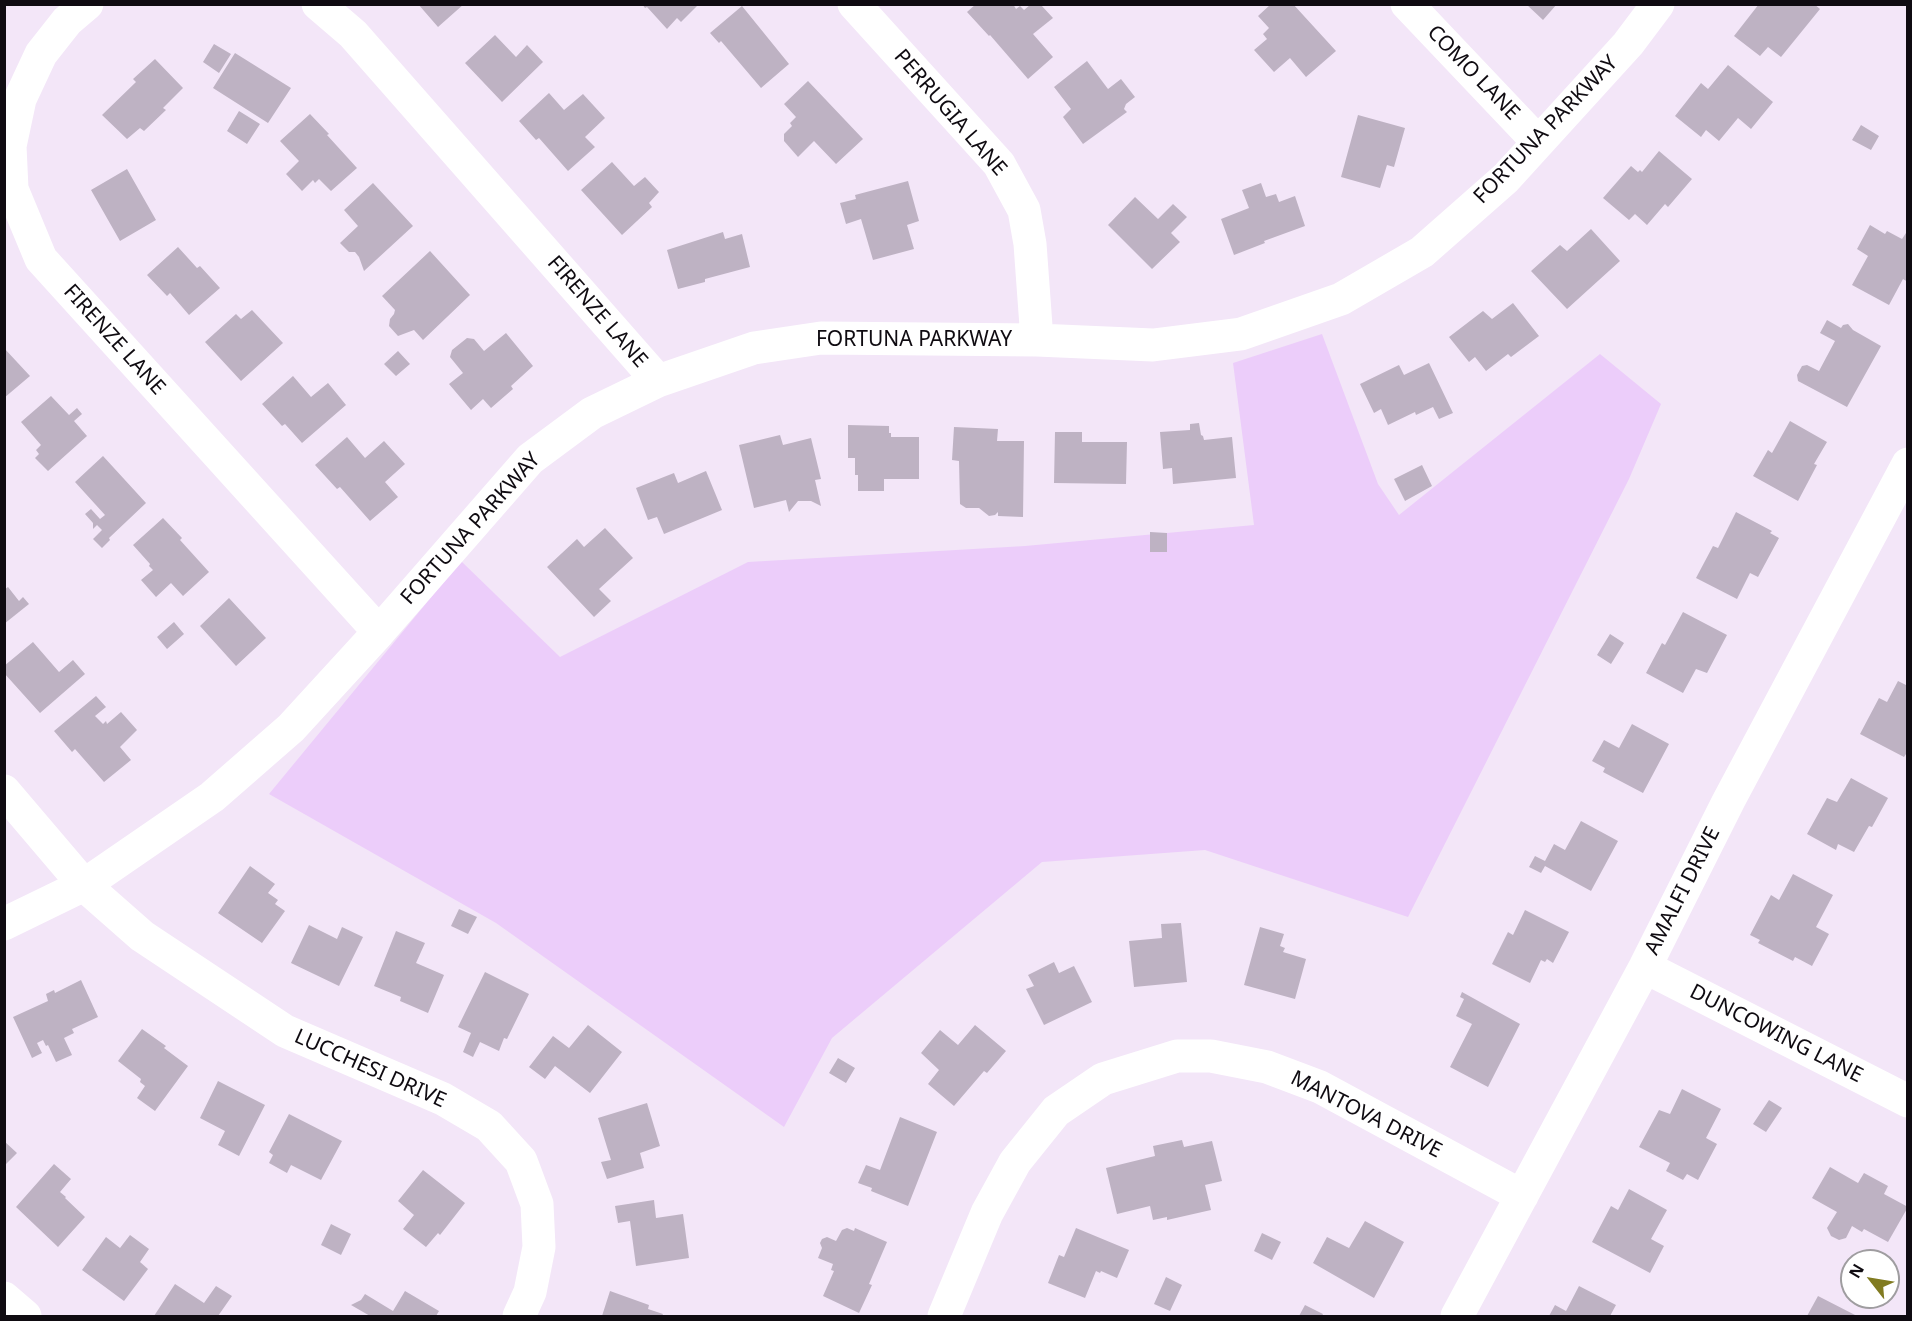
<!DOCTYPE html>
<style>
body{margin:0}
#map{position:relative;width:1912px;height:1321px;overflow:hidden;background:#f3e6f8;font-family:"Noto Sans",sans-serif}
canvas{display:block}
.frame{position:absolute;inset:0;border:6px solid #0f0b11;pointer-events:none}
.north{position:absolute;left:1840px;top:1249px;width:60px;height:60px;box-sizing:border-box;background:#fff;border:2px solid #9f9da0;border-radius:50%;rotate:301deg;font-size:16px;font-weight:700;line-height:24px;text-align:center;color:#0f0b11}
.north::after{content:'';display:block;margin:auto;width:21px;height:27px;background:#817b21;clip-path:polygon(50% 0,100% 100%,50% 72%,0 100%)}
</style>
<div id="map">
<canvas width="1912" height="1321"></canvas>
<div class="frame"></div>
<div class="north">N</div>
</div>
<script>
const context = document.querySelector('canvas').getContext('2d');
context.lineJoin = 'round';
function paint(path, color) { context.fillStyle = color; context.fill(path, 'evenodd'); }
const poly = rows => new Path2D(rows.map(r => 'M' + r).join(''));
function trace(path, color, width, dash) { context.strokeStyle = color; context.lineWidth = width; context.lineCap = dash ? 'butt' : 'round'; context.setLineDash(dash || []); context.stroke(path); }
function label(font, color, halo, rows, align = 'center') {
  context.font = font + ' "Noto Sans",sans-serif'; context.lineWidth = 6; context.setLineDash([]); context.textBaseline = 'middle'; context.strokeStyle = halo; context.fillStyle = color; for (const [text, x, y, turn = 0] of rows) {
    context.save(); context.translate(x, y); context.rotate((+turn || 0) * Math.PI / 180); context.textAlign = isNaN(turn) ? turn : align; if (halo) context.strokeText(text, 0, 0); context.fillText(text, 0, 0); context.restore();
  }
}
paint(poly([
 [1322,334,1378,484,1399,515,1600,354,1661,404,1629,479,1408,917,1205,850,1042,862,832,1038,784,1127,496,923,269,794,461,561,560,657,748,562,1025,546,1254,525,1233,363]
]), '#eccdfa');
paint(poly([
 [418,4,464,4,438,27],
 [642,4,699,4,681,22,677,18,667,29,647,7,645,8],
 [976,4,1013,4,1016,9,1020,6,1024,10,1030,5,1041,5,1053,18,1033,34,1053,57,1028,79,990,35,989,36,967,12],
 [1271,4,1293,4,1336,51,1306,77,1290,58,1274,72,1254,50,1267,39,1263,34,1269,28,1258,16],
 [1526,4,1557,4,1543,20],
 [1759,4,1814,4,1820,9,1781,57,1768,47,1760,56,1734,36],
 [742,6,789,64,761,88,721,41,719,43,710,33],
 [495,35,516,57,527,45,543,62,502,102,465,63],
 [214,44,231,54,219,73,203,62],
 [235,53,291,88,268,123,213,88],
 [155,59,183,88,163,108,166,110,144,131,140,128,127,139,102,115,136,82,133,79],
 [1087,61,1108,89,1121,79,1135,97,1126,104,1124,109,1127,112,1083,144,1063,117,1071,109,1054,87],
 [1728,65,1773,102,1751,129,1738,118,1719,141,1706,130,1701,137,1675,116,1701,83,1708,89],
 [808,81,863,139,836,164,814,141,798,157,784,141,784,134,792,126,790,123,796,117,784,104],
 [549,93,564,110,583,94,605,118,585,137,595,147,568,171,539,138,536,140,519,121],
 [239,111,260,124,247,144,227,131],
 [310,114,329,134,327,135,357,168,331,191,319,179,315,183,313,180,302,191,286,174,299,161,280,141],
 [1358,115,1405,128,1394,167,1387,165,1380,188,1341,177],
 [1861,125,1879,136,1871,150,1852,140],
 [1659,151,1692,179,1668,207,1665,204,1647,225,1635,214,1629,220,1603,198,1631,166,1638,172,1640,170,1642,172],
 [612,162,634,186,645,177,659,192,649,203,652,207,622,235,581,190],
 [127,169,156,220,120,241,91,190],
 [908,181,919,221,907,225,914,249,873,260,861,219,846,224,840,203,856,199,855,195],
 [373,183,413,226,364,271,359,257,355,252,349,252,340,243,358,226,344,210],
 [1261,183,1266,197,1276,194,1279,202,1295,196,1305,226,1264,241,1265,243,1234,255,1221,219,1249,208,1242,190],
 [1135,197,1158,219,1173,204,1187,217,1171,233,1180,242,1152,269,1108,225],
 [1870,225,1885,234,1887,231,1902,239,1906,233,1908,234,1908,282,1903,279,1889,305,1852,285,1868,256,1857,249],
 [1591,229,1620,261,1567,309,1531,271,1560,245,1567,251],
 [723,232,725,239,742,234,750,267,705,279,705,282,678,289,667,250],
 [178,247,197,268,200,266,220,288,189,315,170,293,167,296,147,275],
 [430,251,470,295,423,340,414,330,398,336,389,326,390,319,394,314,395,310,382,296],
 [1513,303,1539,336,1511,357,1508,354,1486,371,1475,357,1469,362,1449,337,1483,311,1492,319],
 [252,310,283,343,241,381,205,342,236,314,241,319],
 [1827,320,1841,328,1843,325,1848,324,1853,330,1881,346,1847,407,1798,381,1797,375,1802,366,1807,365,1819,371,1835,341,1820,333],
 [506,333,533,366,511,386,513,389,491,408,483,399,471,410,449,384,463,373,450,357,452,350,467,338,474,339,484,351],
 [4,348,30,376,4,398],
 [398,351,410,364,396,376,384,364],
 [1429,363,1453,413,1439,419,1433,407,1416,415,1415,412,1388,425,1381,409,1374,413,1360,384,1399,365,1404,375],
 [293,376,311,397,328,383,346,405,302,443,285,424,282,426,262,404],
 [51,396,69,415,77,408,82,414,74,421,87,436,48,471,35,458,39,454,36,450,41,445,21,422],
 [1790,421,1827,442,1814,464,1817,465,1798,501,1753,476,1768,450,1772,453],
 [1199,423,1201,435,1203,436,1204,440,1232,437,1236,478,1173,484,1172,468,1163,469,1160,432,1190,430,1190,424],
 [848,425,889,426,889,433,891,433,891,437,919,437,919,479,884,479,884,491,858,491,858,475,855,475,855,458,848,458],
 [954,427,998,429,997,441,1024,441,1023,517,998,516,998,512,995,515,989,516,979,508,966,508,960,504,959,461,952,460],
 [1055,432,1082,432,1082,442,1127,442,1126,484,1054,483],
 [780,435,783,445,811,438,821,479,815,480,821,506,811,501,798,501,789,512,786,500,754,508,739,445],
 [347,437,365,458,384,441,405,464,385,482,398,497,370,521,340,487,337,489,315,465],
 [103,456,146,503,109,538,110,540,102,548,93,539,102,530,97,525,93,529,93,523,85,514,91,509,100,519,105,515,75,482],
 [1422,465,1432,486,1405,501,1394,479],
 [706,471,722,510,664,534,657,517,648,520,636,488,674,473,678,483],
 [1736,512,1772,531,1770,533,1779,538,1758,577,1750,573,1737,599,1696,578,1713,546,1718,548],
 [163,518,182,538,180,540,209,572,183,596,171,583,156,597,141,580,153,570,149,566,150,564,133,545],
 [605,528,633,558,599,589,611,601,594,617,547,567,577,539,584,547],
 [1150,532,1167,533,1167,552,1150,552],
 [8,587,19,601,23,597,29,604,4,624,4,590],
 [229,598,266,638,236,666,200,626],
 [1683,612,1727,635,1707,673,1696,669,1683,693,1646,673,1662,643,1665,645],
 [174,622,184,634,167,649,157,637],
 [1610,634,1624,643,1611,664,1597,655],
 [33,642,59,672,73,660,85,674,40,713,4,673,4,666],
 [1898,681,1908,686,1908,751,1904,757,1860,734,1879,698,1887,702],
 [96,696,106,707,95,716,103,724,106,721,107,724,121,712,137,730,120,747,131,760,104,782,75,749,72,752,54,731],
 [1632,724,1669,744,1643,793,1603,772,1605,768,1592,761,1604,740,1619,748],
 [1851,778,1888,798,1872,827,1869,826,1854,852,1838,844,1836,850,1807,834,1827,798,1837,802],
 [1581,821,1618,841,1591,891,1545,866,1541,873,1529,867,1535,856,1545,861,1554,844,1565,850],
 [250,866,275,884,268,893,278,900,275,904,285,911,262,943,218,913],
 [1793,874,1833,895,1816,927,1829,934,1812,966,1795,957,1793,961,1758,943,1760,940,1750,935,1771,895,1779,900],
 [459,909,477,917,468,934,451,926],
 [1525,910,1569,932,1553,963,1547,959,1545,962,1541,960,1530,983,1492,964,1508,932,1513,935],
 [1181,923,1187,982,1134,987,1129,941,1162,938,1161,924],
 [309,925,337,939,342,927,363,937,339,986,291,963],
 [1260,927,1284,934,1280,946,1285,948,1283,952,1306,959,1295,999,1244,985],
 [396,931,425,943,416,963,444,975,428,1013,400,1001,401,997,374,986],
 [1054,962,1059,973,1074,966,1092,1002,1044,1025,1026,989,1034,986,1028,975],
 [485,972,529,994,507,1039,504,1038,499,1051,480,1042,473,1057,463,1052,471,1033,458,1027],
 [81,980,98,1017,72,1029,74,1033,64,1038,72,1055,56,1062,48,1045,46,1046,43,1040,37,1043,42,1053,32,1058,13,1017,48,1001,46,994,54,990,55,993],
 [1462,992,1520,1024,1488,1087,1450,1067,1472,1024,1456,1016,1464,999,1460,997],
 [588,1025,622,1052,590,1093,555,1066,545,1079,529,1067,553,1036,569,1048],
 [975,1025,1006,1051,987,1073,984,1071,954,1106,928,1084,939,1070,921,1053,940,1030,958,1045],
 [142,1029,166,1046,164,1048,188,1066,155,1111,137,1098,145,1086,140,1082,141,1079,118,1061],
 [838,1058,855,1068,846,1083,829,1073],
 [218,1081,265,1105,239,1156,218,1145,225,1131,200,1118],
 [1682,1089,1721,1109,1706,1138,1717,1144,1698,1180,1687,1174,1683,1180,1666,1171,1670,1163,1639,1147,1659,1110,1670,1114],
 [1769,1100,1782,1108,1766,1132,1753,1124],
 [647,1103,660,1146,640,1153,644,1168,607,1179,601,1162,611,1160,598,1118],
 [289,1114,342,1141,321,1180,291,1165,287,1173,269,1163,273,1155,269,1152],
 [900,1117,937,1132,908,1206,871,1191,872,1188,858,1183,866,1165,880,1170],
 [1182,1140,1184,1147,1212,1141,1222,1181,1205,1185,1211,1210,1167,1220,1167,1217,1153,1220,1150,1206,1117,1214,1106,1168,1155,1156,1153,1146],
 [4,1141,17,1153,4,1166],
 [54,1164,71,1179,60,1192,66,1197,65,1198,85,1217,58,1247,16,1207],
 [1830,1167,1858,1183,1864,1173,1888,1186,1884,1194,1908,1207,1888,1242,1864,1229,1862,1232,1852,1226,1846,1238,1839,1240,1831,1236,1827,1228,1837,1212,1812,1198],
 [423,1170,465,1203,440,1235,438,1233,426,1247,403,1229,414,1215,398,1201],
 [1629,1189,1667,1210,1651,1239,1664,1246,1650,1273,1592,1242,1611,1206,1618,1210],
 [654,1200,656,1218,683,1214,689,1258,636,1266,630,1221,618,1223,615,1206],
 [1365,1221,1404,1242,1374,1298,1313,1263,1327,1237,1349,1248],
 [331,1224,351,1234,341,1255,321,1245],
 [847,1228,854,1231,855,1228,887,1242,869,1284,872,1285,859,1313,823,1296,834,1271,831,1270,833,1264,818,1258,822,1248,820,1243,822,1239,827,1237,836,1241,842,1230],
 [1076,1228,1129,1250,1117,1278,1101,1271,1100,1273,1096,1271,1085,1298,1048,1283,1059,1255,1064,1257],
 [1262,1233,1281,1242,1272,1260,1254,1251],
 [130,1235,149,1249,140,1262,148,1269,124,1301,82,1270,106,1237,120,1248],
 [1166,1277,1182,1285,1170,1311,1154,1304],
 [175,1284,204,1303,216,1286,232,1296,218,1316,154,1316],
 [1579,1286,1616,1305,1610,1316,1549,1316,1555,1305,1566,1311],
 [405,1291,439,1311,436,1316,370,1316,351,1305,361,1300,365,1294,393,1311],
 [610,1291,649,1305,648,1309,663,1314,662,1316,602,1316],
 [1818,1296,1857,1316,1807,1316],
 [1305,1305,1323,1314,1322,1316,1299,1316]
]), '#beb2c3');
trace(poly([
 [87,4,67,21,41,54,20,99,10,146,12,189,41,259,379,632],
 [318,4,353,34,658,381],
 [854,4,999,164,1024,210,1030,244,1037,340],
 [1407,4,1538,142],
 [4,791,84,885,142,936,285,1031,443,1099,489,1126,521,1161,537,1204,539,1247,530,1292,519,1316],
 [4,924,84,885,212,797,291,728,379,632,530,459,592,413,658,381,754,348,821,338,1037,340,1153,345,1241,334,1341,299,1422,252,1506,178,1628,44,1658,4],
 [1645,967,1908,1101],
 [4,1298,25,1316],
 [944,1316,987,1213,1015,1162,1056,1111,1103,1079,1177,1056,1211,1056,1267,1067,1320,1087,1522,1196],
 [1457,1316,1645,967,1729,800,1908,464]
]), '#fff', 33);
label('21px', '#0f0b11', '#fff', [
 ["COMO LANE",1473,73,46],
 ["PERRUGIA LANE",950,113,49],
 ["FORTUNA PARKWAY",1546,130,-46],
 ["FIRENZE LANE",597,312,49],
 ["FIRENZE LANE",114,340,48],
 ["FORTUNA PARKWAY",914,340],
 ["FORTUNA PARKWAY",471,529,-48],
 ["AMALFI DRIVE",1683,891,-63],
 ["DUNCOWING LANE",1776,1034,27],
 ["LUCCHESI DRIVE",370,1069,24],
 ["MANTOVA DRIVE",1366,1115,27]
]);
</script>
